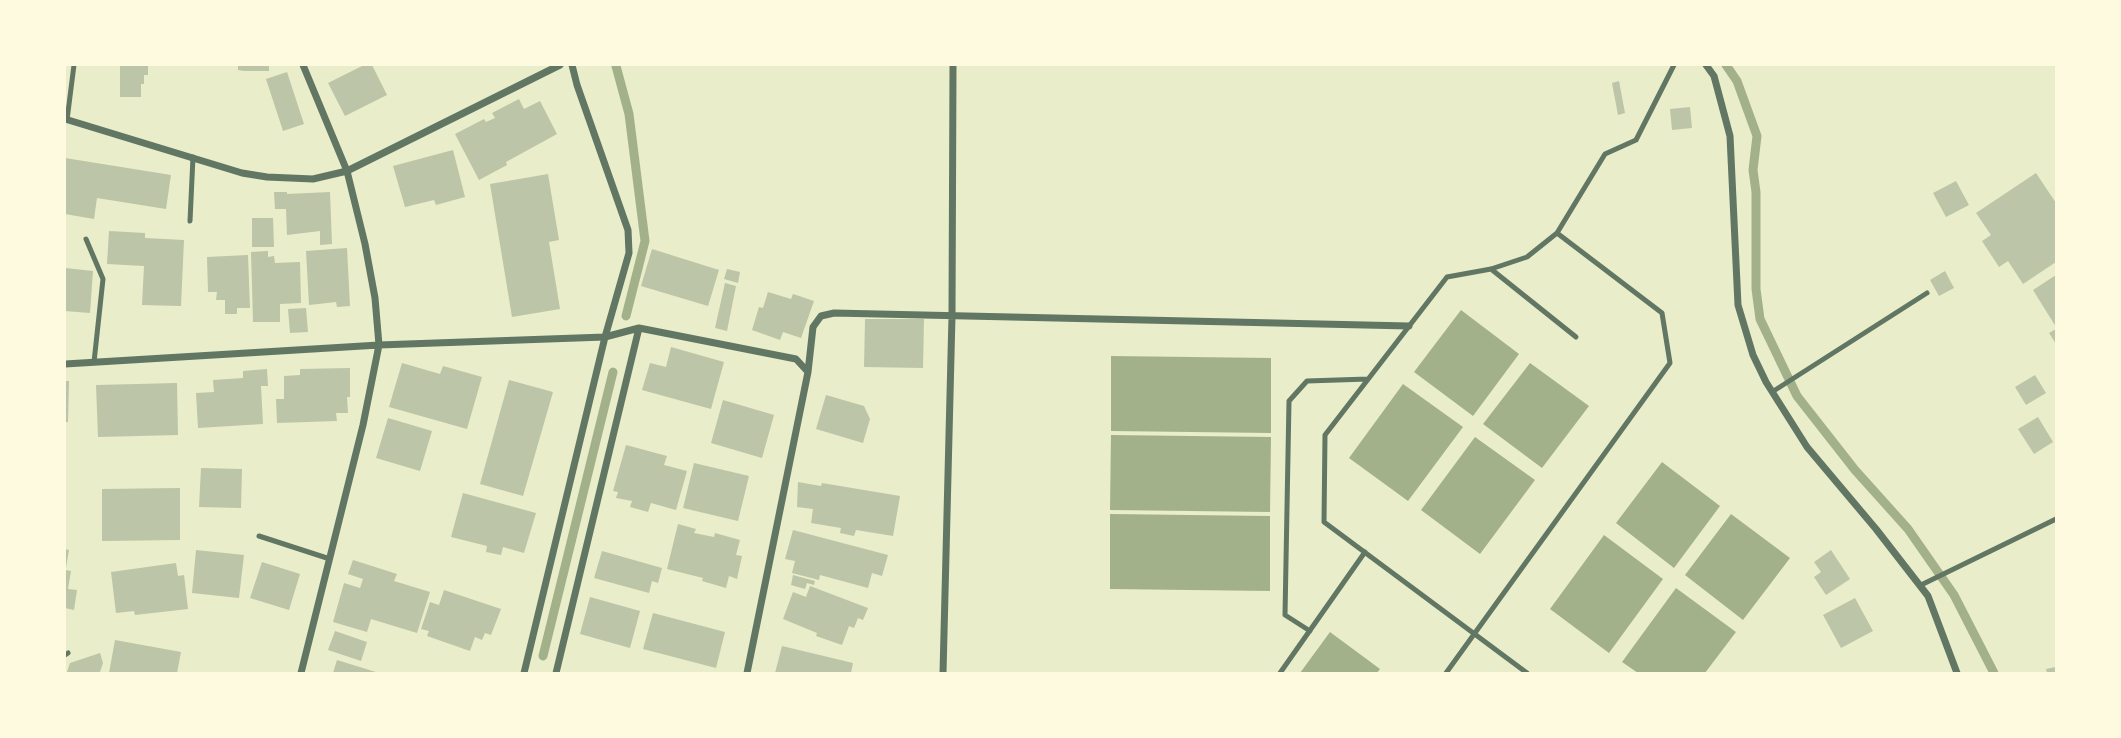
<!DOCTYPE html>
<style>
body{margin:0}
#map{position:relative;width:2121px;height:738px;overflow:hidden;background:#e9edc9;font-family:"Space Grotesk",sans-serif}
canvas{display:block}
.frame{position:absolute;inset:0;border:66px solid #fefae0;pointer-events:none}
</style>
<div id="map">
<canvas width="2121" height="738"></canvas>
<div class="frame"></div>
</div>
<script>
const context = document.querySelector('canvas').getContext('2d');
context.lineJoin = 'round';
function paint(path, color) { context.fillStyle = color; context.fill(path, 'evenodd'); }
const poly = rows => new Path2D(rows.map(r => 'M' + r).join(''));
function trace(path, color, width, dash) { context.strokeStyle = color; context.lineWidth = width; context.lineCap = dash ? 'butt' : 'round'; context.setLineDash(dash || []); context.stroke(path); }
paint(poly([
 [1461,310,1519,354,1473,416,1414,372],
 [1111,356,1271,358,1271,433,1111,431],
 [1530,363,1589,406,1542,468,1483,424],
 [1403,384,1463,427,1408,501,1349,458],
 [1111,435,1271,437,1270,512,1110,510],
 [1475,437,1535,480,1480,554,1421,510],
 [1662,462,1720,506,1674,568,1616,523],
 [1110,514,1270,516,1270,591,1110,589],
 [1731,514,1790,558,1743,620,1685,575],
 [1604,535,1663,579,1609,653,1550,609],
 [1676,588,1736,632,1705,673,1638,673,1622,662],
 [1330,632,1380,669,1377,673,1300,673]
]), '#a3b18a');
trace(poly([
 [1726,65,1737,81,1757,136,1753,170,1756,192,1756,289,1760,319,1797,396,1855,470,1908,529,1954,595,1994,673],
 [616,66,629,114,645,241,626,316],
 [543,656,613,372]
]), '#a3b18a', 9);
paint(poly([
 [120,65,148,65,148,75,144,75,144,84,141,84,141,97,120,97],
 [238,65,269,65,269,71,244,71,238,70],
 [364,65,372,65,387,95,345,116,328,83],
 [287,72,304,124,283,131,266,79],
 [1619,81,1625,113,1618,115,1612,83],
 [519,99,524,109,540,101,557,134,506,162,507,165,479,180,455,134,484,119,486,122,495,118,492,113],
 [1690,107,1692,128,1672,130,1670,109],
 [453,150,465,197,436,205,434,200,405,207,393,166],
 [65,158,171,175,166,209,97,198,94,219,65,214],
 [2036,173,2056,203,2056,262,2023,284,2008,261,1999,267,1982,241,1991,235,1976,213],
 [548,174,559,240,549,242,560,309,512,317,490,184],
 [1956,181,1969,205,1946,217,1933,193],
 [274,192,287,192,287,194,330,192,332,244,320,245,320,231,287,235,286,209,275,209],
 [252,218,273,218,274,247,252,247],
 [109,231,145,233,145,238,184,240,181,306,142,305,144,266,107,264],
 [347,248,350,306,337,307,336,302,309,305,306,251],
 [652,249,719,270,708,306,641,286],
 [268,251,268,257,274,256,275,263,300,262,301,303,280,304,280,322,253,322,251,252],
 [248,255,250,308,237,308,237,314,225,314,225,300,216,300,217,292,208,292,207,257],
 [65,268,93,271,90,313,65,311],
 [727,269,740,272,738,283,724,279],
 [1945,271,1954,288,1939,296,1930,280],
 [2056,275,2056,327,2033,290],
 [725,283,736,286,727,331,715,328],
 [768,292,791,299,793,294,814,301,801,338,783,332,780,340,752,330,759,307,763,308],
 [306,308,308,332,290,333,288,309],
 [865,319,924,319,923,368,864,367],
 [2056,329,2056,344,2049,333],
 [671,347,724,362,711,409,642,390,650,363,666,367],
 [402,363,440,374,443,366,482,377,467,429,389,407],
 [350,368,350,397,347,397,348,413,336,413,337,421,277,423,276,399,284,399,284,376,300,375,300,369],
 [267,369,268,386,261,386,263,424,198,428,196,393,214,392,213,380,243,378,243,371],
 [2035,375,2046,393,2026,405,2015,387],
 [509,380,553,392,523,496,480,484],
 [65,381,69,381,68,422,65,422],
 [177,383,178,435,98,437,96,385],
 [826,395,864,406,870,419,863,443,816,429],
 [723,400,774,415,762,458,711,443],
 [2038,417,2053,442,2034,454,2018,429],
 [388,418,432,431,420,471,376,458],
 [626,445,667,456,664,465,687,471,676,510,651,503,648,512,630,507,632,501,616,498,618,492,613,491],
 [694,463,749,476,738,521,683,508],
 [201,468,242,469,241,508,199,507],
 [798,482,821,486,822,483,900,496,893,536,856,530,854,536,840,533,841,528,811,523,813,509,797,507],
 [180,488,180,540,102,541,102,489],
 [463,493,536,513,524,553,503,547,501,555,486,552,487,546,451,537],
 [678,524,696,529,694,533,714,537,715,533,740,540,736,555,742,556,737,579,729,576,726,588,702,581,703,578,667,569],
 [793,530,888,555,882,576,872,573,868,588,820,575,819,580,792,573,795,561,785,559],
 [65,549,69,550,66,568,65,568],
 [196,550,244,555,239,598,192,593],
 [1831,550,1850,579,1826,595,1814,577,1821,572,1814,562],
 [602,551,662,568,658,583,652,581,649,593,594,578],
 [353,560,397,574,394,581,430,592,417,633,371,619,367,632,333,622,344,583,360,588,363,579,348,574],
 [262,562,300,574,289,610,250,598],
 [176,563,178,576,184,575,188,609,135,615,134,611,116,613,111,572],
 [65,570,71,571,68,589,77,590,74,610,65,608],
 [793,575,815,581,814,585,807,583,805,589,791,585],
 [810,586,868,608,863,620,858,618,854,628,849,626,842,645,816,636,817,633,783,619,793,592,806,597],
 [444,590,501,609,491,635,485,633,482,640,475,637,470,651,427,636,429,631,421,629,430,602,439,605],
 [590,597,640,611,630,648,580,634],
 [1855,598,1873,631,1841,648,1823,615],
 [653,613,725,632,716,668,643,649],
 [335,631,367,642,361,661,328,650],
 [115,640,181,652,177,673,109,673],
 [782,646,853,663,851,673,775,673],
 [100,653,103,663,100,672,67,672,70,663],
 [337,660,379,673,333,673],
 [2056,667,2056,673,2047,673,2046,669]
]), '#bcc5a7');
trace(poly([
 [67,120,74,65],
 [190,221,193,157],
 [86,239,103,279,94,362],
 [1491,269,1576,337],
 [1772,392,1927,293],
 [259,536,330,559],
 [1921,585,2056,519],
 [1310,631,1285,615,1289,401,1307,381,1368,379],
 [65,655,68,653],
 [1280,673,1365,552],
 [1446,673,1670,363,1662,313,1557,233],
 [1527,673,1324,522,1325,435,1447,277,1491,269,1527,257,1557,233,1605,154,1636,140,1674,65]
]), '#617663', 5);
trace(poly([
 [1706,65,1714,76,1730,136,1738,305,1753,355,1766,382,1807,447,1876,529,1928,596,1957,673],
 [65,119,242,173,267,177,313,179,347,171,560,65],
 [65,364,379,345,605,337,639,328,796,359,808,372,747,673],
 [808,372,813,327,821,316,834,313,1409,326],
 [301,673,363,425,379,345,375,298,365,244,347,171,303,65],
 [524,673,605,337,629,253,628,230,577,85,572,65],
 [556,673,639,328],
 [943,673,952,316,953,65]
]), '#617663', 7);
</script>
